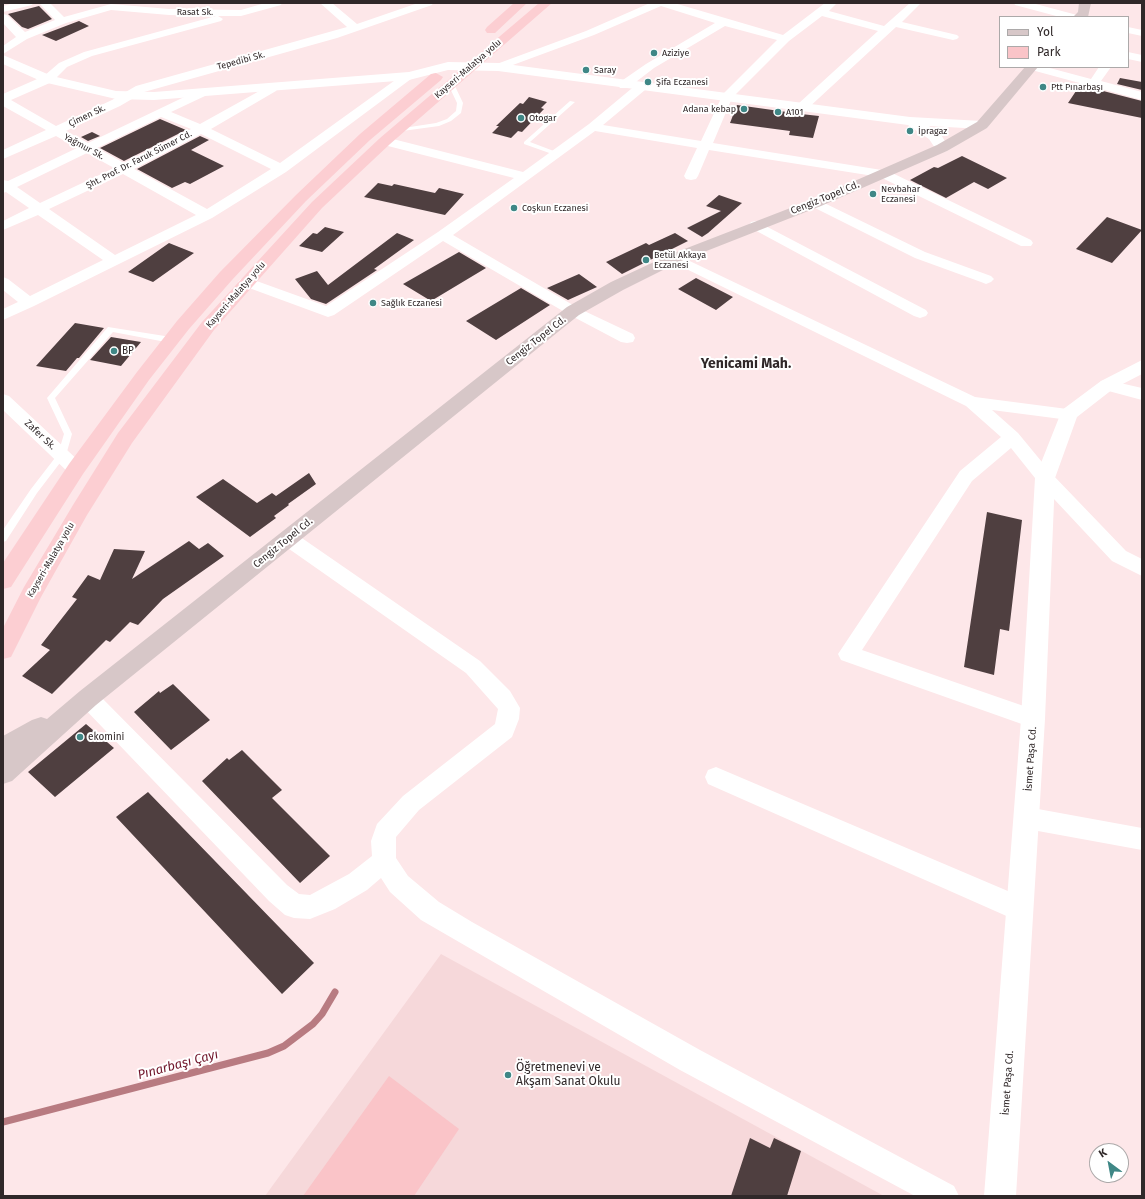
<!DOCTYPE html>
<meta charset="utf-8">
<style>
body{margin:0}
#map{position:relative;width:1145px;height:1199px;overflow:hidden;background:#fde7e9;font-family:"Fira Sans",sans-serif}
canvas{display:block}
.frame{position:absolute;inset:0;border:4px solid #302829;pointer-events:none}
.legend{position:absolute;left:999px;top:16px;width:130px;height:52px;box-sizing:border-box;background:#fff;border:1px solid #aca9a9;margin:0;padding:5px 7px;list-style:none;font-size:12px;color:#302829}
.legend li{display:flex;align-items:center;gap:8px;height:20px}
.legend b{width:20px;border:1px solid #aca9a9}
.north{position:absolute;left:1089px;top:1143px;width:40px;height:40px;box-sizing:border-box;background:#fff;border:1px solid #aca9a9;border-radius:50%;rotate:328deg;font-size:11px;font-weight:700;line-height:16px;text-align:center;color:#302829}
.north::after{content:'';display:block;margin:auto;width:14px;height:18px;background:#3f8786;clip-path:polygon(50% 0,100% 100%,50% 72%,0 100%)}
</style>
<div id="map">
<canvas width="1145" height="1199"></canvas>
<div class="frame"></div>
<ul class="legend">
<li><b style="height:5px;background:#d7c7c8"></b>Yol</li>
<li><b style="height:11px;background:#fac4c8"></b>Park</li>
</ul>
<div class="north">K</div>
</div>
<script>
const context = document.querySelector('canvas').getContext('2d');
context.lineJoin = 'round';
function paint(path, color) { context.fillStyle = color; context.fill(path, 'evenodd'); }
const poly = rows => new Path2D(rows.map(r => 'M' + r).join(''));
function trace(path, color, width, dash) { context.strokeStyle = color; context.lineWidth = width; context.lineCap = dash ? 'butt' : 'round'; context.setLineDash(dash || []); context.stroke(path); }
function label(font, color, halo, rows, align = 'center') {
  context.font = font + ' "Fira Sans",sans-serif'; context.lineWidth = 4; context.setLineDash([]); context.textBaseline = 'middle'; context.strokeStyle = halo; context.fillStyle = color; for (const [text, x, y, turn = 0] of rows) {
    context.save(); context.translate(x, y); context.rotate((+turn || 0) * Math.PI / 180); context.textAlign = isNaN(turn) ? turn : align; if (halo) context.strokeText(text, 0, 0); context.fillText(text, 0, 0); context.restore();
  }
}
paint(poly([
 [441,954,884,1196,265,1196]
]), '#f6d8da');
paint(poly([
 [389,1076,459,1129,414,1196,303,1196]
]), '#fac4c8');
trace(poly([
 [3,1122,268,1053,284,1046,313,1024,322,1014,335,992]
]), '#b87b81', 7);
paint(poly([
 [39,6,52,19,28,29,22,27,8,14],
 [79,21,89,26,56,41,42,35],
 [1120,78,1142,82,1142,90,1117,84],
 [1080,85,1142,101,1142,118,1068,103],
 [529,97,547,102,541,108,544,109,522,132,518,131,511,138,492,133,499,126,496,126,520,103,523,104],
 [737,105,801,114,819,116,813,138,789,135,790,131,730,123],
 [160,119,186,130,124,161,100,148],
 [92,132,100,136,88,141,81,137],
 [200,136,209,140,191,150,224,166,190,184,185,182,172,188,137,169],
 [962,156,1007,178,988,189,974,182,946,198,910,180,934,167,938,168],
 [378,183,392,186,394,184,435,193,439,188,464,194,445,215,364,197],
 [719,195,742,203,708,233,702,237,687,228,721,211,706,206],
 [1107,217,1142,230,1112,263,1076,249],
 [325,227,344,232,322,252,299,246,313,233,317,234],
 [397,233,414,240,374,269,377,270,326,304,311,299,295,279,317,271,328,285],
 [675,233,688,241,622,274,606,262,646,243,649,245],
 [169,243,194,253,153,282,128,272],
 [459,252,486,268,431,301,403,284],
 [579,274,597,287,568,300,547,288],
 [696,278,733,297,716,310,678,289],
 [521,288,550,305,496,340,466,321],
 [75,323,104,328,79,358,77,358,66,371,36,366],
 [111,337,141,342,121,366,90,360],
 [309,473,316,484,288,504,289,505,274,516,276,518,250,537,196,497,223,479,257,503,272,493,276,496],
 [987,512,1022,520,1009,631,1000,629,994,675,964,667],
 [189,541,199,549,208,543,224,556,163,599,138,625,130,622,110,642,106,640,52,694,22,676,50,650,41,645,77,599,72,597,88,575,100,580,114,549,145,551,132,579],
 [173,684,210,720,171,750,134,712,159,691,160,693],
 [86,724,114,748,55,797,28,772],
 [242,750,282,790,272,798,330,856,300,883,202,781,227,758,229,760],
 [148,792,314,963,282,994,116,817],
 [750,1138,770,1148,774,1138,801,1151,787,1196,731,1196]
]), '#4f3f40');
paint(poly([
 [451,82,454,84,463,103,461,113,451,121,439,126,395,132,395,130,397,129,436,123,447,119,456,111,457,103,448,84,451,82],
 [570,101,575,102,530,142,559,153,559,155,555,155,524,144,524,142,570,101],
 [108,327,171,337,175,340,171,343,113,332,55,398,72,434,66,455,37,493,6,541,3,542,3,530,31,489,58,454,64,434,47,398,108,327]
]), '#fff');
paint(poly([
 [14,3,33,3,32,5,3,12,3,6,14,3],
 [39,3,50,3,64,17,111,4,169,9,241,10,265,3,282,3,281,5,241,16,218,16,223,19,221,21,92,56,67,67,52,82,11,100,56,126,112,100,136,86,347,27,320,3,332,3,357,24,418,3,433,3,432,5,337,38,144,92,120,106,66,131,88,143,201,89,205,90,207,93,205,96,171,112,200,124,272,84,278,88,276,91,211,129,280,163,405,73,413,73,415,76,286,172,212,218,34,306,3,320,3,309,18,302,3,290,3,277,8,279,30,296,103,260,38,215,3,230,3,221,29,208,6,192,3,193,3,180,8,181,77,148,56,136,3,159,3,150,46,130,3,106,3,94,44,76,59,63,84,52,216,16,169,15,111,10,66,23,27,39,3,54,3,46,16,37,3,23,3,14,7,15,25,32,55,20,39,3],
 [161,117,191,129,124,163,97,148,161,117],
 [201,134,271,169,207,209,134,169,201,134],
 [87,153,114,168,40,203,17,187,87,153],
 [123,174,196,215,115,255,49,209,123,174],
 [650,3,674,3,783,35,825,3,837,3,829,11,884,26,910,3,921,3,902,22,957,35,959,37,957,39,953,40,896,27,806,110,802,111,798,110,796,107,798,104,878,31,822,16,789,41,732,98,713,143,888,171,1031,240,1033,243,1031,246,1021,246,880,177,709,150,698,176,696,179,691,180,686,179,684,176,697,148,595,131,453,235,578,308,633,334,635,338,633,342,627,343,621,342,568,314,443,241,334,315,328,317,241,285,238,282,241,279,251,279,326,306,438,232,514,178,380,144,379,141,380,138,385,137,523,172,589,124,637,84,641,83,647,87,645,90,603,125,701,141,723,94,777,40,725,26,654,68,628,88,620,88,618,85,620,82,646,64,715,23,661,6,594,35,502,69,498,71,492,67,494,65,586,31,650,3],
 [1014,3,1032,3,1077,15,1079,17,1060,17,1015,5,1014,3],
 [1128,27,1142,30,1142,36,1128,33,1128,27],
 [1128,52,1142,55,1142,62,1128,59,1128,52],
 [1026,67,1046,67,1091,79,1099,67,1111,67,1101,81,1142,92,1142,100,1028,69,1026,67],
 [816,199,925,252,991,276,994,279,991,282,986,284,981,282,915,258,811,206,809,203,811,200,816,199],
 [756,221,926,310,928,313,926,316,920,318,914,316,751,228,749,225,751,222,756,221],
 [675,254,975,397,1075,410,1078,414,1075,418,1069,420,992,410,1018,433,1051,473,1126,551,1142,559,1142,576,1112,561,1039,483,1011,448,972,481,862,650,1041,712,1044,719,1041,726,1033,728,841,660,838,654,960,471,1001,437,966,406,670,261,668,258,670,255,675,254],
 [1107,380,1142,388,1142,400,1101,389,1099,385,1101,381,1107,380],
 [3,394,9,396,82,464,85,469,82,474,76,475,70,474,3,410,3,394],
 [289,532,296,534,480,661,510,691,520,708,519,719,512,737,419,810,396,837,396,858,408,876,439,902,472,922,700,1050,954,1186,959,1196,915,1196,680,1070,421,920,390,892,381,878,367,890,335,909,310,919,294,918,285,915,269,901,80,704,77,698,80,692,88,689,96,692,287,885,299,894,310,895,349,874,372,856,371,841,377,824,403,796,495,724,498,709,466,673,282,544,279,539,282,534,289,532],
 [716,767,1029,900,1032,909,1029,918,1020,921,1011,918,708,784,705,777,708,770,716,767],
 [1027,807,1142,828,1142,850,1027,829,1019,826,1015,818,1019,810,1027,807]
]), '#fff');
paint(poly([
 [3,55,52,76,116,91,154,92,409,72,448,62,498,63,910,117,982,121,987,122,989,125,987,128,982,129,929,126,940,133,949,148,947,151,942,152,937,151,929,139,908,125,498,71,448,70,409,80,154,100,116,99,43,82,3,64,3,55],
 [1142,360,1142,374,1113,389,1077,417,1055,478,1045,719,1016,1196,984,1196,1021,719,1035,478,1062,410,1101,381,1142,360]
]), '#fff');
paint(poly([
 [1079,3,1091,3,1088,17,1073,17,1078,12,1079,3],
 [1025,67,1038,67,987,128,947,151,821,206,681,261,623,290,579,315,96,705,12,781,3,784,3,736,32,720,41,717,47,719,80,691,567,307,611,282,669,255,811,200,937,145,977,122,1025,67]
]), '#d7c7c8');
paint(poly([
 [514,3,527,3,495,33,487,33,485,30,487,27,514,3],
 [539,3,552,3,390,144,322,208,214,330,132,443,87,515,41,597,11,657,3,659,3,628,24,587,73,505,118,433,202,322,312,202,380,138,539,3],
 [436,73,443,77,441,80,370,140,306,201,232,280,189,329,149,380,83,474,11,587,3,589,3,563,69,464,137,372,177,321,220,272,296,195,360,134,431,74,436,73]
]), '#fcced2');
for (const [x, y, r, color] of [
 [654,53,4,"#3f8786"],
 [586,70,4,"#3f8786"],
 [648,82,4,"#3f8786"],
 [1043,87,4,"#3f8786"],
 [744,109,4,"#3f8786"],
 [778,112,4,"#3f8786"],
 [521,118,4,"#3f8786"],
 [910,131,4,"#3f8786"],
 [873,194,4,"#3f8786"],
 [514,208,4,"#3f8786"],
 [646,260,4,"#3f8786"],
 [373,303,4,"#3f8786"],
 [114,351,4,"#3f8786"],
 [80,737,4,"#3f8786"],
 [508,1075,4,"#3f8786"]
]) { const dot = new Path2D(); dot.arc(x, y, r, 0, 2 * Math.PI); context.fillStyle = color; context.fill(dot); trace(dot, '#fff', 1.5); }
label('9px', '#302829', '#fff', [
 ["Rasat Sk.",195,12],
 ["Tepedibi Sk.",241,61,-15],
 ["Kayseri-Malatya yolu",468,69,-41],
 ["Çimen Sk.",87,116,-25],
 ["Yağmur Sk.",84,147,28],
 ["Şht. Prof. Dr. Faruk Sümer Cd.",139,160,-27],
 ["Kayseri-Malatya yolu",236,295,-49],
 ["Kayseri-Malatya yolu",51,560,-60]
]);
label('9px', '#302829', '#fff', [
 ["Aziziye",662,53],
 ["Saray",594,70],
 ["Şifa Eczanesi",656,82],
 ["Ptt Pınarbaşı",1051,87],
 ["Adana kebap",736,109,"right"],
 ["A101",786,112],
 ["Otogar",529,118],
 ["İpragaz",918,131],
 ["Nevbahar",881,189],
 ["Eczanesi",881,199],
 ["Coşkun Eczanesi",522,208],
 ["Betül Akkaya",654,255],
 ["Eczanesi",654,265],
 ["Sağlık Eczanesi",381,303]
], 'left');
label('10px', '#302829', '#fff', [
 ["Cengiz Topel Cd.",825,198,-22],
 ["Cengiz Topel Cd.",536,341,-38],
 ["Zafer Sk.",40,435,43],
 ["Cengiz Topel Cd.",283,543,-39],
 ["İsmet Paşa Cd.",1031,759,-86],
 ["İsmet Paşa Cd.",1008,1083,-86]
]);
label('10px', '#302829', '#fff', [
 ["BP",122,351],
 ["ekomini",88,737]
], 'left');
label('12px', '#302829', '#fff', [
 ["Öğretmenevi ve",516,1068],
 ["Akşam Sanat Okulu",516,1082]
], 'left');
label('italic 13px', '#70152a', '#fff', [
 ["Pınarbaşı Çayı",178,1065,-15]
]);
label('bold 14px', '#302829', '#fff', [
 ["Yenicami Mah.",746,364]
]);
</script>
